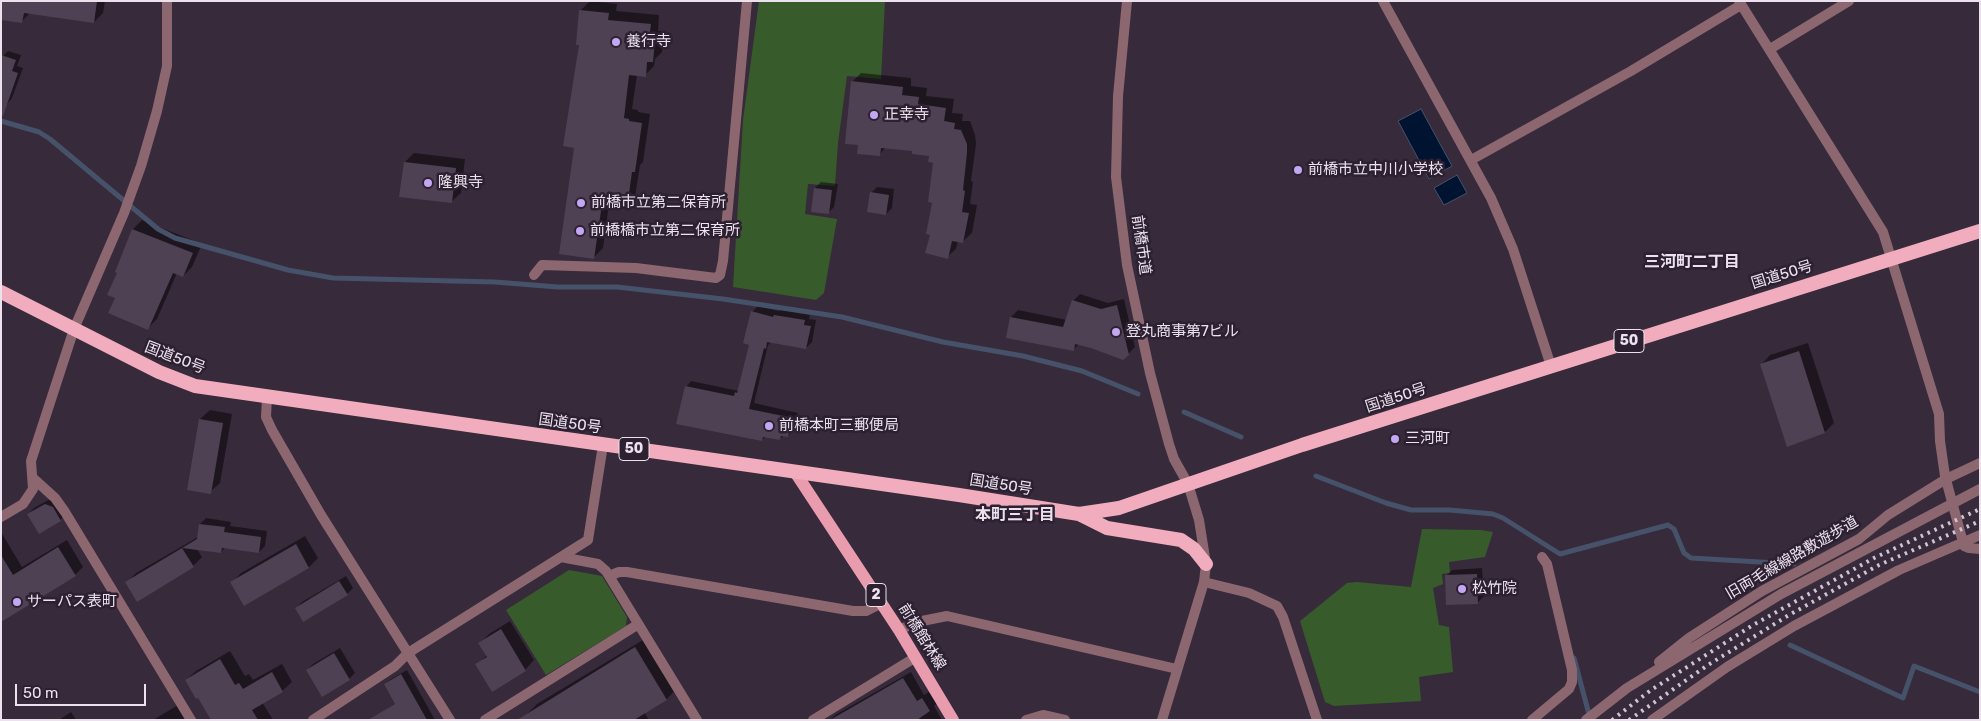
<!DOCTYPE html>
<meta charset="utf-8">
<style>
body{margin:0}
#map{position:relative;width:1981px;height:721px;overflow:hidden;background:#372a3b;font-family:Rubik,sans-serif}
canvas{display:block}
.frame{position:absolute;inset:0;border:2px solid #ebe2ee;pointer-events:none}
.scale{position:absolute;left:15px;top:684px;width:131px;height:22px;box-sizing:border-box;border:2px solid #ebe2ee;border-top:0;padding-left:6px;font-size:15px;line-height:18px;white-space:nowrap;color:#ebe2ee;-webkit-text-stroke:4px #2d2031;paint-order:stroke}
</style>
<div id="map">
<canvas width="1981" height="721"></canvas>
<div class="frame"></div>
<div class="scale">50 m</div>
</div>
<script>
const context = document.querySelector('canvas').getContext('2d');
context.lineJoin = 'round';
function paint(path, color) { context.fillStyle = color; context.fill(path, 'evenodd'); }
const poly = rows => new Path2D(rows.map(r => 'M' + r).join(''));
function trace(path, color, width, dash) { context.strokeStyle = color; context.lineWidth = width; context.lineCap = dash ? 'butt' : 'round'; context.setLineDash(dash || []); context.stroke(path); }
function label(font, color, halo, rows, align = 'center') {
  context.font = font + ' Rubik,"Noto Sans JP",sans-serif'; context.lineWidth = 5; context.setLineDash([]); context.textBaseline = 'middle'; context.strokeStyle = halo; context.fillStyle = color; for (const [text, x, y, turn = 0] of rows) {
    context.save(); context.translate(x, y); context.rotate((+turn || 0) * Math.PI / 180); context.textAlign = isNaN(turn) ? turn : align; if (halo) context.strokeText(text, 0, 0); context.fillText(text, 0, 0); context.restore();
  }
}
paint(poly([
 [759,1,885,1,881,79,847,76,838,143,835,186,808,184,805,214,837,219,824,293,816,300,733,287,743,120],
 [1422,529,1481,530,1493,532,1485,557,1449,562,1450,573,1442,574,1443,584,1433,588,1439,625,1449,627,1453,672,1419,677,1421,701,1334,706,1325,702,1300,621,1347,583,1357,582,1411,587],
 [569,570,602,576,627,617,626,626,546,675,506,610]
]), '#385b2b');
const water = poly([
 [1421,109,1452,166,1429,179,1398,121,1421,109],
 [1457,175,1467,193,1444,205,1434,188,1457,175]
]);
paint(water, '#001432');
trace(water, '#46526a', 1);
paint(poly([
 [1,1,105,1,103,13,94,22,30,13,22,21],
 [590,1,617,4,616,11,659,15,658,31,664,31,662,52,655,59,654,66,645,75,637,75,632,109,638,110,638,112,650,114,643,162,640,165,635,197,626,206,609,204,603,248,594,257,575,147,580,11],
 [8,51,21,55,17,66,23,68,12,98,7,104,3,56],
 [861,73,911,78,911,86,927,88,926,96,954,99,952,113,963,114,962,121,970,121,975,135,976,144,971,181,973,182,970,204,977,205,972,233,963,241,958,240,956,249,947,257,931,234,935,162,930,155,913,150,886,147,879,155,860,144,852,82],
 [414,153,465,159,461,193,451,202,405,162],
 [821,182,838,184,834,207,828,213,815,188],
 [877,187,894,189,892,208,886,214,871,193],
 [142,220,202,244,192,267,183,276,177,273,157,319,148,328,117,297,119,272,133,229],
 [1080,294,1108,303,1124,299,1135,347,1128,354,1079,344,1073,350,1007,337,1011,317,1018,310,1067,320,1073,301],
 [758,306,779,311,781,310,810,315,809,319,816,320,812,342,806,348,772,341,768,345,754,403,798,413,794,430,788,436,784,435,780,439,766,436,762,440,686,387,691,381,739,391,750,344,752,312],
 [1808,343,1834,423,1825,432,1761,365,1770,355],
 [210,410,232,414,220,483,210,492,200,419],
 [52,498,66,514,60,520,28,514,34,508],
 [206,518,231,522,230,526,267,531,265,546,259,552,225,548,221,552,197,549,202,557,193,566,127,582,136,573,198,537,200,524],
 [1,532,22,567,67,540,83,567,75,575,1,620],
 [305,536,318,558,309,567,245,605,232,583,241,573],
 [1482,568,1484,596,1478,602,1446,576,1452,570],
 [346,576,353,588,347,594,296,608,302,602],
 [510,621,534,660,525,670,477,665,487,655,480,643,489,634],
 [648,637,678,687,667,699,644,712,649,720,528,720,525,716,537,704],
 [340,648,355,673,349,679,307,670,313,664],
 [230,651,245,676,249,674,253,680,282,664,292,682,282,691,262,702,273,720,213,720,186,680,196,671],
 [407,670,435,720,387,720,383,712,396,703,385,684,391,679],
 [911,672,924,695,929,692,937,703,934,706,942,720,830,720,835,715],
 [178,705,187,720,153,720],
 [71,712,76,720,59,720]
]), '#0007');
trace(poly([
 [1,121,39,132,50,139,158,229,175,238,288,270,333,278,495,282,558,287,617,287,723,299,842,317,943,342,1023,356,1082,371,1138,394],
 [1184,412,1241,437],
 [1316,476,1386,503,1411,510,1450,510,1493,514,1503,518,1560,554,1668,525,1674,529,1684,553,1691,558,1794,564],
 [1790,645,1903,698,1914,666,1980,692],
 [1574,658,1590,718]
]), '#46526a', 5);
paint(poly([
 [1,1,97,1,94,23,24,13,22,23,1,20],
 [579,10,609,13,608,20,651,24,649,39,655,40,653,62,647,62,646,77,629,75,624,118,629,119,629,121,642,123,635,172,632,172,627,208,602,204,594,259,559,254,574,148,563,146,579,45,576,45],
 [1,55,16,60,12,71,18,73,3,116,1,115],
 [851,81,903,87,902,95,919,97,918,104,946,108,944,121,955,123,954,129,961,130,967,144,967,153,963,190,965,191,962,212,969,213,963,243,952,241,948,259,925,253,930,235,926,234,932,203,928,202,933,163,928,162,929,156,912,154,912,151,881,148,880,156,857,154,858,145,845,144],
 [404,162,456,168,452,203,399,197],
 [814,188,832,190,829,214,811,212],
 [870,192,889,195,886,215,867,212],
 [132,229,193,253,183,277,173,273,148,330,108,313,115,298,107,295,117,273,115,272],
 [1072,300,1101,309,1117,305,1129,355,1123,360,1091,348,1075,344,1074,351,1006,338,1010,317,1063,327],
 [751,311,773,317,774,315,805,320,804,325,811,326,806,349,767,342,766,349,764,348,749,409,793,418,788,437,781,436,780,440,763,437,762,441,676,424,685,386,734,396,735,392,737,393,749,345,743,343],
 [1799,351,1825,433,1787,447,1760,364],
 [199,419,223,423,211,494,187,490],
 [45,504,53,507,61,521,39,534,27,514],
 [199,524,225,527,224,532,261,537,259,553,222,548,221,553,182,548,197,539],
 [296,544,309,568,244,606,230,582],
 [58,547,76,576,1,622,1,555,13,575],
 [182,548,194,567,137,602,125,582],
 [1477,574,1478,604,1446,605,1445,575],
 [339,581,348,595,303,622,295,608],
 [501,629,526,671,492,692,475,664,487,657,478,643],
 [635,647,667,700,634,720,517,720],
 [334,653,350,680,322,697,306,670],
 [220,659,235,685,239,683,243,689,272,672,283,692,252,710,258,720,211,720,198,698,196,699,185,680],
 [401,674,427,720,368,720,395,704,384,684],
 [903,678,917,701,922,698,930,711,917,720,830,720]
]), '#4e4153');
trace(poly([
 [1659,662,1689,638,1762,591,1859,539,1888,515,1946,479,1980,463],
 [1586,720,1627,688,1781,594,1980,489]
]), '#8d6770', 10);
trace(poly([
 [1383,1,1491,198,1513,249,1551,366],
 [1739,1,1883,232,1939,414,1940,441,1945,476,1964,546,1969,548,1980,549],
 [1770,49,1849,1],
 [1471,160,1631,71,1741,5],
 [534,275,542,265,636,268,716,278,720,275,723,261,747,1],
 [34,479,55,498,65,512,191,720],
 [1,517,23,504,33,489,31,461,74,329,124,213,141,166,157,111,167,66,167,1],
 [561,557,598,564,606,571,697,720],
 [609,576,619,572,627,572,853,611,866,611,882,603],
 [1204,582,1249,593,1277,606,1283,617,1317,720],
 [899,630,917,622,947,616,1177,669],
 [313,720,395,666,408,653,588,540,603,445],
 [485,720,637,625],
 [813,720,916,657],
 [1026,720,1043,715,1065,720],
 [1532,720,1569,689,1572,682,1572,670,1547,564,1542,557],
 [1652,720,1727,667,1794,626,1899,570,1980,535]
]), '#8d6770', 10);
trace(poly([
 [1127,1,1118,96,1116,177,1127,265,1150,373,1169,444,1174,459,1188,484,1199,520,1206,564,1204,582,1162,720],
 [267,397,266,417,272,430,321,515,450,720]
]), '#8d6770', 10);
trace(poly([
 [795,472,899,630,953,720]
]), '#ea9caf', 12);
trace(poly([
 [1,292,159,372,195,386,959,495,1079,514,1119,508,1302,445,1980,231],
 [1079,514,1107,528,1181,540,1194,549,1206,564]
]), '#f1adbd', 14);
trace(poly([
 [1612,720,1651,690,1753,625,1874,558,1980,509],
 [1629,720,1708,665,1789,615,1879,565,1980,521]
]), '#cfc5d2', 4, [2.5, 5]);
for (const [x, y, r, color] of [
 [616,42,5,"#c2a8f2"],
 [874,115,5,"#c2a8f2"],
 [1298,170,5,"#c2a8f2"],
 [428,183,5,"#c2a8f2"],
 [581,203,5,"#c2a8f2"],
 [580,231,5,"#c2a8f2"],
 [1116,332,5,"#c2a8f2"],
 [769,426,5,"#c2a8f2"],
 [1395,439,5,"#c2a8f2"],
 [1462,589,5,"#c2a8f2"],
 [17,602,5,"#c2a8f2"]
]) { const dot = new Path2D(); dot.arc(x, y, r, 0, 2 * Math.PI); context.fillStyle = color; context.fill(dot); trace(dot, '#2d2031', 2); }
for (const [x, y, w] of [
 [1629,341,30],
 [634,449,30],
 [876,595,20]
]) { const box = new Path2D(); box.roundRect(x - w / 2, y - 11.5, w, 23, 4); context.fillStyle = '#2d2031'; context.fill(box); trace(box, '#ebe2ee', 1); }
label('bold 14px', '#ebe2ee', null, [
 ["50",1629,341],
 ["50",634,449],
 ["2",876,595]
]);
label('15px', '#ebe2ee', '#2d2031', [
 ["養行寺",626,42],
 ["正幸寺",884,115],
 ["前橋市立中川小学校",1308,170],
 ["隆興寺",438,183],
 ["前橋市立第二保育所",591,203],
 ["前橋橋市立第二保育所",590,231],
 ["登丸商事第7ビル",1126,332],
 ["前橋本町三郵便局",779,426],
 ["三河町",1405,439],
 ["松竹院",1472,589],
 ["サーパス表町",27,602]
], 'left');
label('15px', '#ebe2ee', '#2d2031', [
 ["前橋市道",1141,245,82],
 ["国道50号",1782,275,-17],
 ["国道50号",175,358,21],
 ["国道50号",1396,398,-18],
 ["国道50号",570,424,8],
 ["国道50号",1001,485,9],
 ["旧両毛線線路敷遊歩道",1792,558,-30],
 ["前橋館林線",922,637,58]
]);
label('bold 16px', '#ebe2ee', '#2d2031', [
 ["三河町二丁目",1692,262],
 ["本町三丁目",1015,515]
]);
</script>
